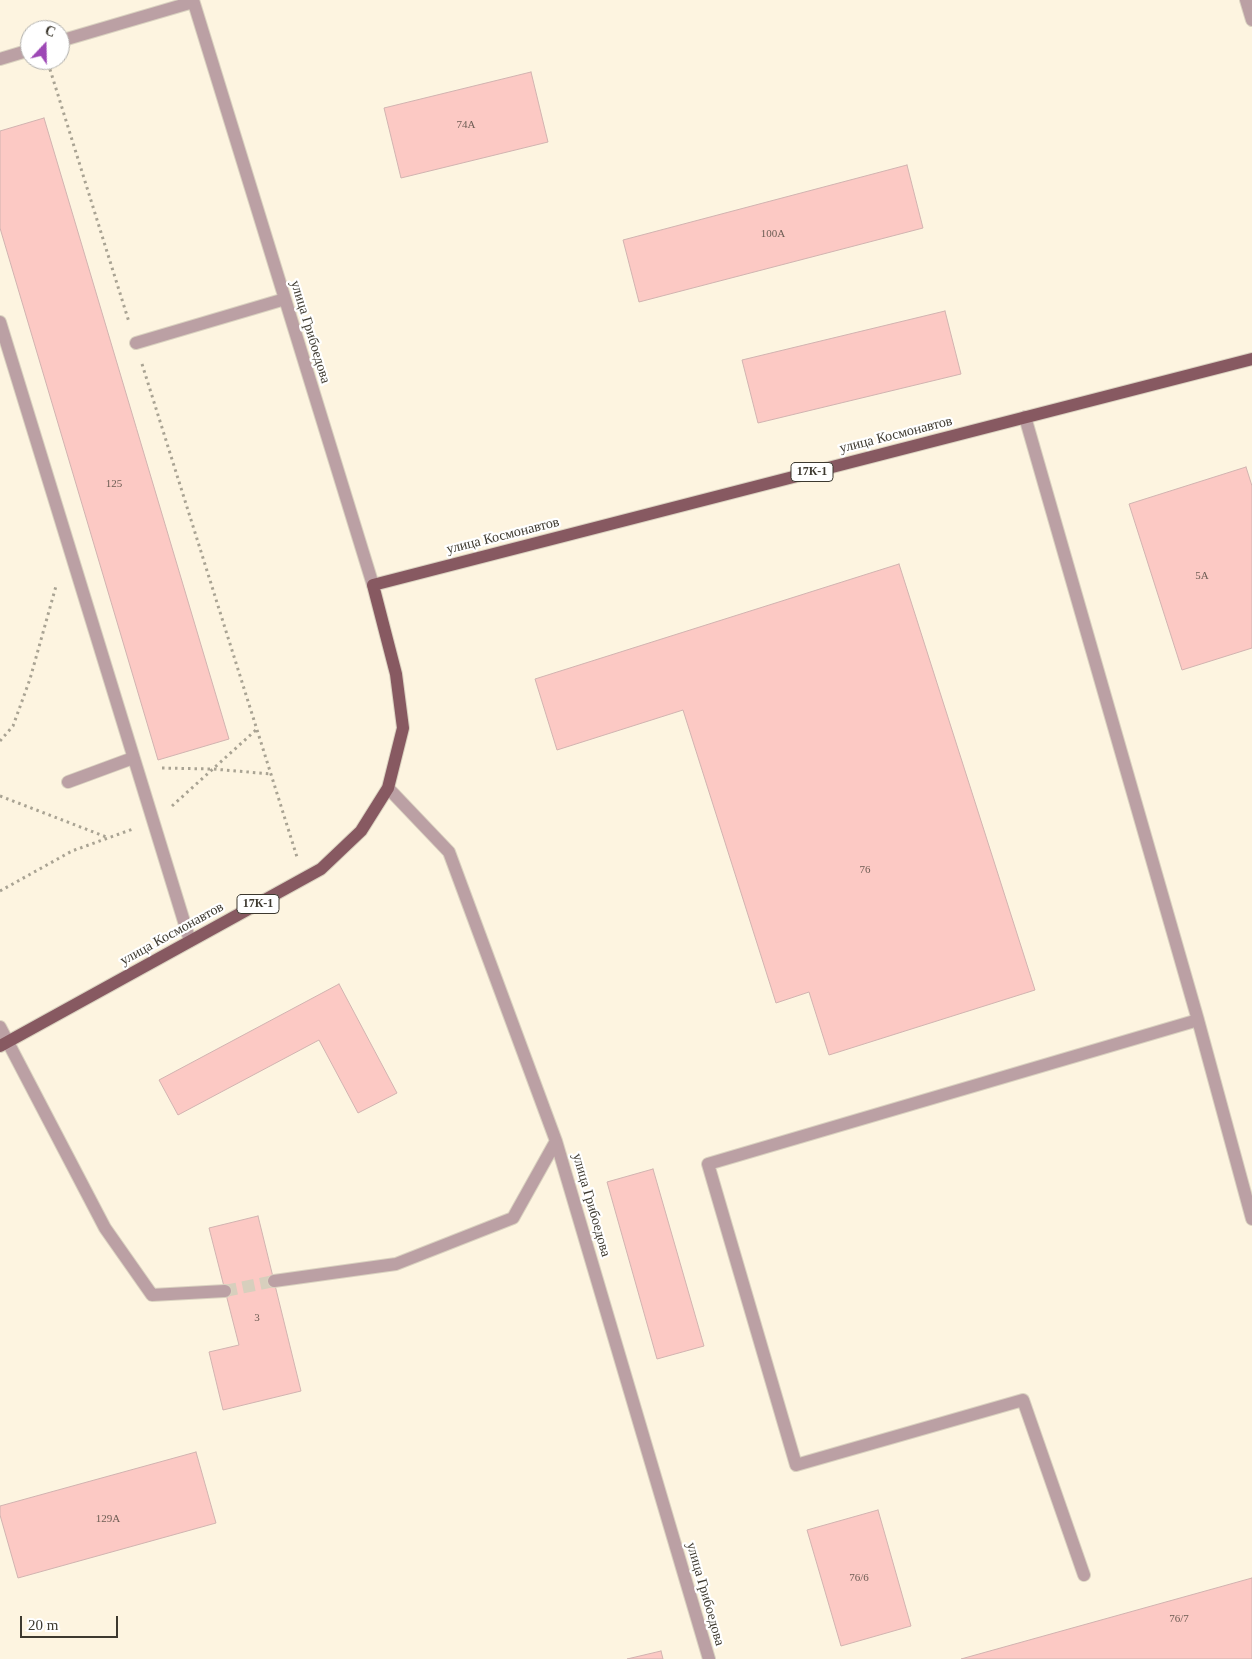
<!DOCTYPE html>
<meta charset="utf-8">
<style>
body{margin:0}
#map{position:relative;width:1252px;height:1659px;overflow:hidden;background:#fdf4e0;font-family:"Times New Roman",serif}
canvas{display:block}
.north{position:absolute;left:20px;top:20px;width:50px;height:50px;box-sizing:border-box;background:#fff;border:1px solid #b1b0ac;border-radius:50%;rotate:21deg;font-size:14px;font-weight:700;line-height:20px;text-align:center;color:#3d392f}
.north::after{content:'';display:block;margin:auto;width:18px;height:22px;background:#9d48b5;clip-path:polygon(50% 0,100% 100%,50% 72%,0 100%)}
.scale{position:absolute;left:20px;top:1616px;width:98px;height:22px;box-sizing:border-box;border:2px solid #3d392f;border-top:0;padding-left:6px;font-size:15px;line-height:18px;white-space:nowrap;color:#3d392f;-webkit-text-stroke:4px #fff;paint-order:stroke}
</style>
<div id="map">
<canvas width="1252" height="1659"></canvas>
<div class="north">С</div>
<div class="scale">20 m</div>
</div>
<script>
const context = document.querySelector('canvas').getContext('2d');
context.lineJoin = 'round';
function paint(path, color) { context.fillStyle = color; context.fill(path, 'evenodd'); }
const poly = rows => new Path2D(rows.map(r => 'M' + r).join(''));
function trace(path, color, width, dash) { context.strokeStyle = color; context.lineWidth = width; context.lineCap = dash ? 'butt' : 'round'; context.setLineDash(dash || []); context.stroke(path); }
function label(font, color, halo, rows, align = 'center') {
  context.font = font + ' "Times New Roman",serif'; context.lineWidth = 4.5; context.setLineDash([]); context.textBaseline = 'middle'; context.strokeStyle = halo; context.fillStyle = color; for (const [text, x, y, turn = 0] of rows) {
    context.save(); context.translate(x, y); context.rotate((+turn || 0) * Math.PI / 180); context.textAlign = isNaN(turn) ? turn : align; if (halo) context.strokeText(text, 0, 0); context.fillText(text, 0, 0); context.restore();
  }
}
const building = poly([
 [531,72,548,142,401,178,384,108,531,72],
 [44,118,229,739,158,760,0,228,0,131,44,118],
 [907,165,923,228,639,302,623,240,907,165],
 [945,311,961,374,758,423,742,360,945,311],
 [1246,467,1252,486,1252,648,1182,670,1129,504,1246,467],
 [899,564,1035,990,829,1055,809,992,776,1003,683,710,557,750,535,679,899,564],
 [339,984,397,1093,358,1113,319,1040,178,1115,159,1080,339,984],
 [653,1169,704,1346,657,1359,607,1182,653,1169],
 [258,1216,301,1391,223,1410,209,1352,239,1345,209,1228,258,1216],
 [196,1452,216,1523,18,1578,0,1515,0,1506,196,1452],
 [878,1510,911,1626,841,1646,807,1530,878,1510],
 [1252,1578,1252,1659,961,1659,1252,1578],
 [661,1651,663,1659,627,1659,661,1651]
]);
paint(building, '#fcc9c4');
trace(building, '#d1b3b0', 1);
trace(poly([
 [225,1291,274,1281]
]), '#d7cfbd', 12, [12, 6]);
const minor = poly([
 [193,0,373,585],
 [1246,0,1252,20],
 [60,41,193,2],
 [0,59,30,50],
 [0,322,190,941],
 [136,343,285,299],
 [1025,417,1198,1020,708,1164,796,1465,1023,1400,1084,1575],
 [68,782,133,758],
 [388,788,449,852,556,1141,709,1659],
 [1198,1020,1252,1219],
 [0,1027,105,1228,152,1295,225,1291],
 [274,1281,396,1264,513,1218,556,1141]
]);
const major = poly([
 [0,1046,321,869,361,831,388,788,403,728,396,674,373,585,1252,359]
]);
trace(minor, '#dad2c0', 14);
trace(major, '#dad2c0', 14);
trace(poly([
 [48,63,129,322],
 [142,364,297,857],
 [0,741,13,726,30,679,56,586],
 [162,768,213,769,271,774],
 [0,796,109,838],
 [172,806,257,729],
 [0,891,72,851,133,829]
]), '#a9a393', 3, [2.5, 4]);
trace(minor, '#bba0a4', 12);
trace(major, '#875961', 12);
label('11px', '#6d5d54', null, [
 ["74А",466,125],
 ["100А",773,234],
 ["125",114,484],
 ["5А",1202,576],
 ["76",865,870],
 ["3",257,1318],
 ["129А",108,1519],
 ["76/6",859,1578],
 ["76/7",1179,1619]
]);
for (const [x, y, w] of [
 [812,472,42],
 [258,904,42]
]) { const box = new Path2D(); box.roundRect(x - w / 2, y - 9.5, w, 19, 4); context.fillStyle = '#fff'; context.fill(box); trace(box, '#3d392f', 1); }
label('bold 12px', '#3d392f', null, [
 ["17К-1",812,472],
 ["17К-1",258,904]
]);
label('14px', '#3d392f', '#fff', [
 ["улица Грибоедова",310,332,73],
 ["улица Космонавтов",896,435,-14],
 ["улица Космонавтов",503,536,-14],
 ["улица Космонавтов",172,934,-29],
 ["улица Грибоедова",591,1205,74],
 ["улица Грибоедова",705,1594,74]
]);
</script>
